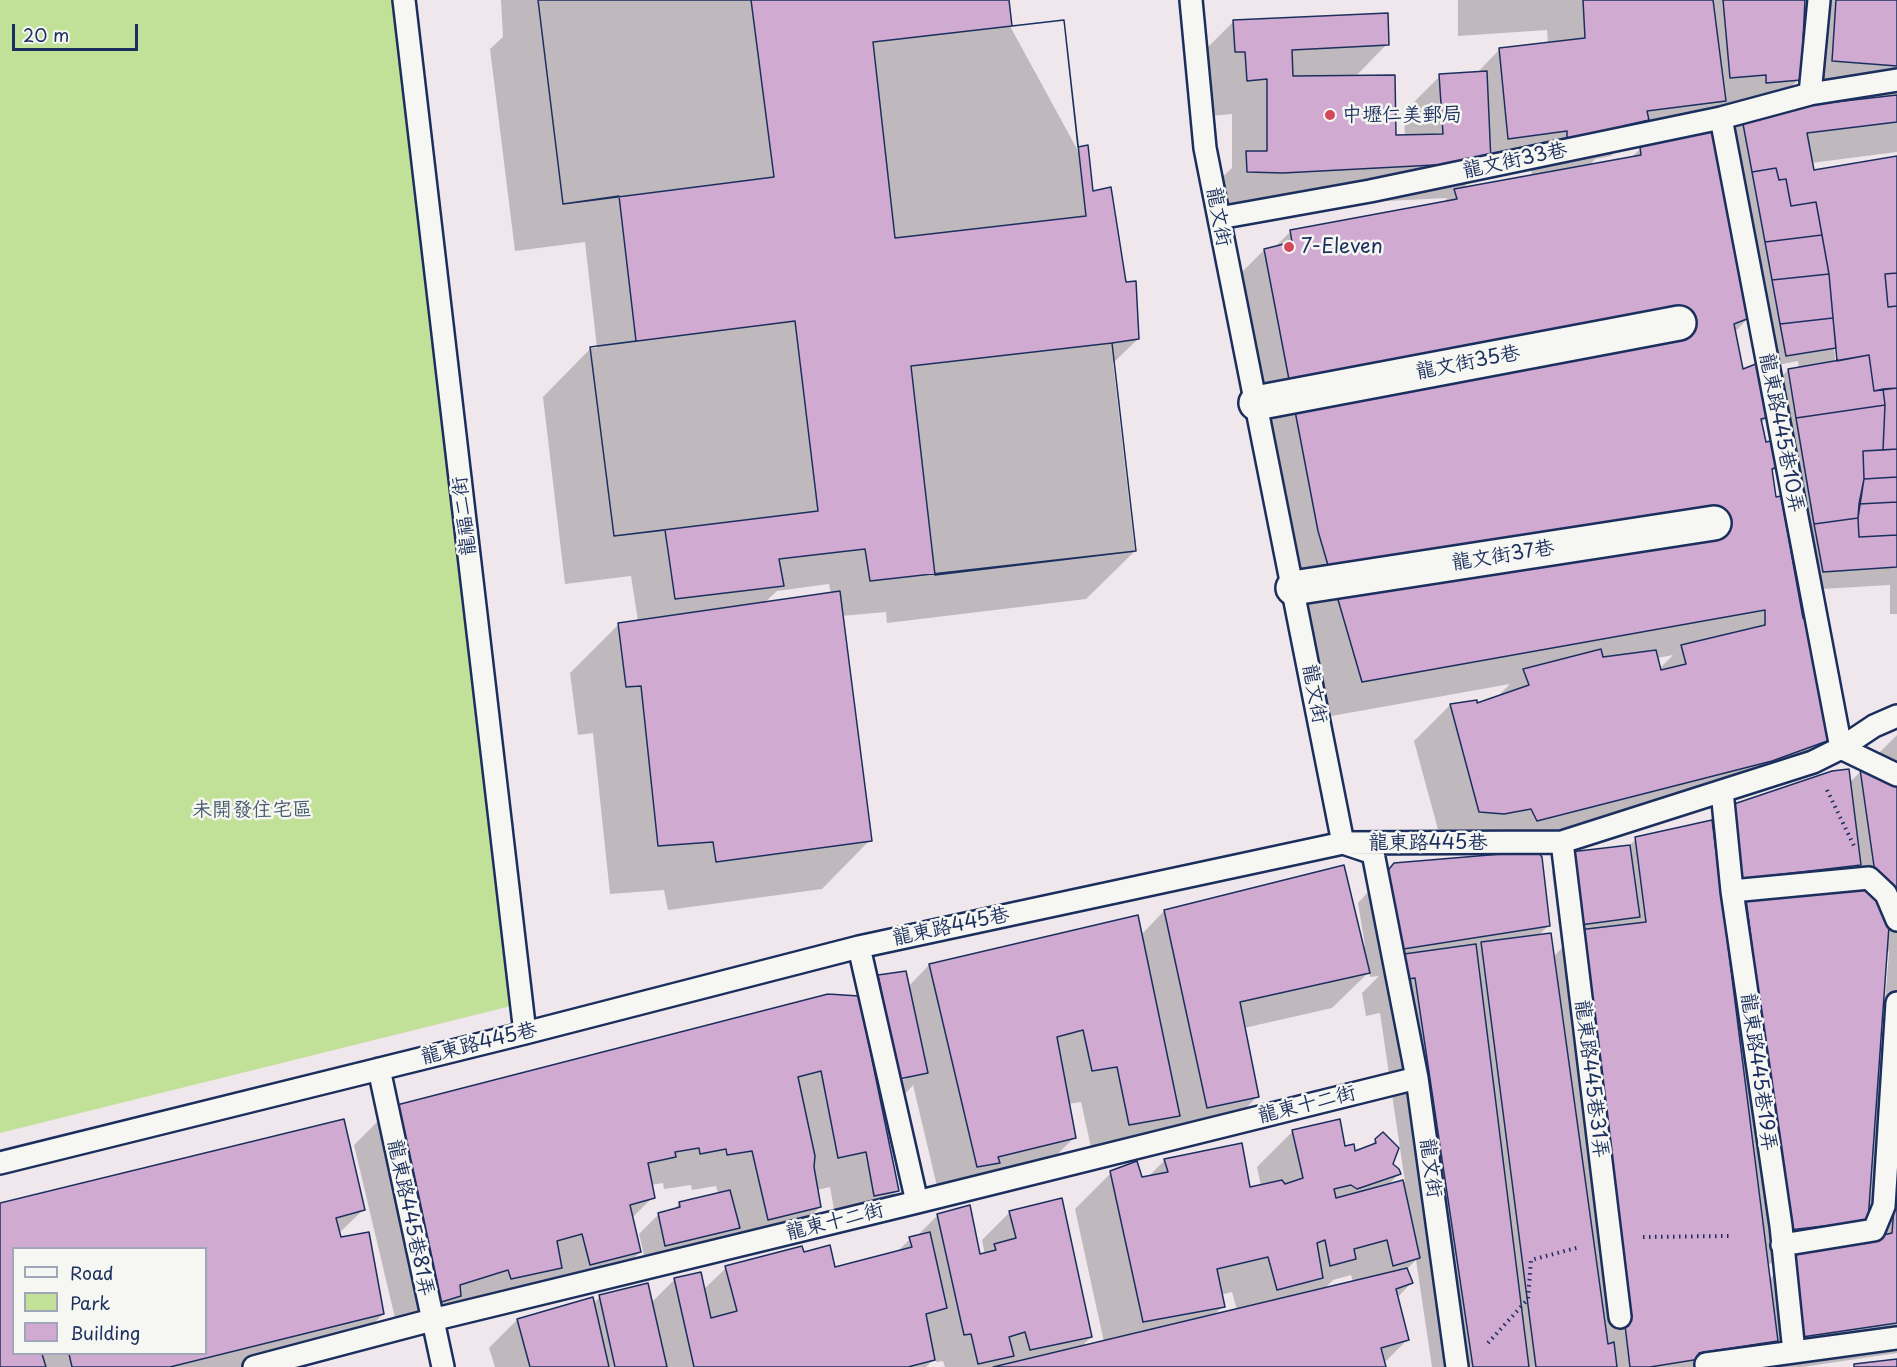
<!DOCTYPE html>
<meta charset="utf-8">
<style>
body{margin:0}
#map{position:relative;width:1897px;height:1367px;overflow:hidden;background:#efe7ec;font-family:"Playpen Sans",sans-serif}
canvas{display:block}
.legend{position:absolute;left:12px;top:1247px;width:195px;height:108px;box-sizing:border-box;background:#f6f6f2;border:2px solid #9ea6b7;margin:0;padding:8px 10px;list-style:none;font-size:18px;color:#1b2f5e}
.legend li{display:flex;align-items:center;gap:12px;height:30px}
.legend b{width:30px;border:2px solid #9ea6b7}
.scale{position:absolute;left:12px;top:24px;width:126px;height:27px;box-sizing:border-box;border:3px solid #1b2f5e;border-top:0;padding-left:8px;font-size:18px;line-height:21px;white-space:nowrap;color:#1b2f5e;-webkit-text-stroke:4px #f6f6f2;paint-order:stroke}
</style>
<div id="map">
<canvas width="1897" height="1367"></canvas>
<ul class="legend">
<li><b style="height:8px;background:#f6f6f2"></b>Road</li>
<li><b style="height:16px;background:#c1e098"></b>Park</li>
<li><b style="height:16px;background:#d1aad2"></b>Building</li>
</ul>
<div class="scale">20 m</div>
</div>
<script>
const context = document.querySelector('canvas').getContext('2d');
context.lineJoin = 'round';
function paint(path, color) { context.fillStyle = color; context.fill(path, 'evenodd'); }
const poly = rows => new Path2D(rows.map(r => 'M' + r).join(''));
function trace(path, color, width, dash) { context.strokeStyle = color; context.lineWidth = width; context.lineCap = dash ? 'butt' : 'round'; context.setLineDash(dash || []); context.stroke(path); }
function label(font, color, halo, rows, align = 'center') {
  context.font = font + ' "Playpen Sans","LXGW WenKai TC",sans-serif'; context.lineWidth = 5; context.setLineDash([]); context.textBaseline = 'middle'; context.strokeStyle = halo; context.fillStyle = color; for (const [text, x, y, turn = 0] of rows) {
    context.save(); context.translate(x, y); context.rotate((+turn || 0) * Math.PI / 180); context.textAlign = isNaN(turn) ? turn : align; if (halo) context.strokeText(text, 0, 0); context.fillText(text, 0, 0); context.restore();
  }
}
paint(poly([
 [0,0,409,0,515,1005,0,1133]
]), '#c1e098');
paint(poly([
 [501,0,1007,0,1011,28,1077,149,1125,284,1138,339,1113,363,1135,551,1086,599,887,623,886,612,841,616,870,840,822,889,668,910,664,890,610,894,593,733,578,735,570,673,619,624,638,621,631,576,565,584,543,397,591,348,597,348,585,242,515,251,490,49,503,37],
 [829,584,831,593,764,603,777,591],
 [1458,0,1804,0,1799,79,1767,111,1875,99,1875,94,1805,89,1811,0,1897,0,1897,152,1811,163,1813,171,1897,157,1897,614,1890,614,1890,585,1804,590,1769,389,1788,370,1799,368,1798,361,1777,365,1750,316,1734,333,1742,371,1768,416,1761,423,1765,444,1778,466,1771,473,1828,740,1792,776,1516,853,1549,925,1538,936,1553,957,1568,942,1561,943,1552,872,1571,853,1628,847,1636,839,1711,827,1732,806,1850,782,1861,771,1869,775,1871,761,1897,735,1897,1015,1884,1014,1889,952,1886,948,1879,1047,1897,1029,1897,1353,1802,1367,1765,1367,1763,1353,1750,1367,1432,1367,1416,1260,1406,1270,1411,1283,1397,1298,1407,1340,1383,1364,1384,1367,945,1367,943,1361,936,1362,935,1358,926,1367,495,1367,489,1348,517,1320,593,1304,600,1297,651,1303,675,1279,703,1290,726,1268,803,1254,834,1269,896,1253,910,1239,916,1237,938,1215,978,1256,985,1255,982,1240,1010,1212,1091,1337,1080,1348,1104,1342,1075,1209,1111,1173,1140,1178,1148,1177,1165,1160,1248,1189,1261,1186,1257,1167,1293,1131,1354,1152,1369,1147,1376,1140,1399,1174,1386,1187,1405,1182,1380,1013,1366,1016,1362,993,1379,976,1370,977,1369,972,1332,1008,1244,1028,1257,1097,1221,1133,1171,1143,1168,1127,1143,1152,1094,1161,1081,1102,1068,1104,1075,1137,1038,1173,941,1203,913,1085,907,1092,879,1097,898,1190,862,1226,838,1231,830,1187,817,1190,820,1207,784,1243,733,1255,728,1237,719,1247,646,1264,639,1234,659,1214,673,1210,680,1203,718,1194,716,1186,692,1190,691,1185,664,1189,663,1183,651,1185,653,1197,631,1219,640,1252,604,1288,554,1300,549,1279,525,1303,400,1339,354,1145,390,1109,828,996,860,997,859,995,879,976,908,987,929,965,1141,935,1164,911,1365,946,1358,903,1394,864,1500,856,1495,845,1443,848,1414,741,1450,705,1476,705,1496,698,1510,684,1326,717,1228,286,1264,250,1274,248,1291,231,1443,203,1447,198,1246,208,1211,207,1210,189,1232,168,1232,114,1211,116,1198,57,1234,21,1387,44,1355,77,1395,137,1405,137,1404,112,1440,76,1476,74,1499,50,1548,44,1547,30,1458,36],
 [1713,112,1744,117,1718,143,1687,138],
 [1671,139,1672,141,1641,148,1631,158,1589,166,1595,159,1611,156,1622,145],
 [1531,166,1532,176,1462,189,1478,173],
 [1837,345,1839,368,1836,368,1834,348],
 [1673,655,1659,669,1657,658],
 [1745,902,1723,924,1721,905],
 [906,1076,906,1079,892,1082],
 [1787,1261,1769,1280,1767,1264],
 [1351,1275,1353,1282,1324,1289,1333,1280],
 [1232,1292,1237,1310,1213,1316,1223,1306,1221,1295],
 [0,1205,363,1210,338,1234,383,1314,347,1350,277,1367,0,1367],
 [14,1248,206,1248,206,1354,14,1354]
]), '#0003');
const building = poly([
 [538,0,751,0,774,177,563,204,538,0],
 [538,0,1009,0,1012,26,1064,20,1078,147,1088,145,1093,191,1111,187,1126,282,1136,281,1139,339,1112,343,1136,551,870,581,865,549,779,559,784,586,675,599,665,530,614,536,590,347,636,341,619,196,563,204,538,0],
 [1583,0,1713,0,1726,101,1647,111,1649,120,1623,126,1624,133,1567,144,1567,131,1508,139,1499,48,1585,38,1583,0],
 [1723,0,1805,0,1801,80,1766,83,1766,75,1730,78,1723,0],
 [1836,0,1897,0,1897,66,1832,61,1836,0],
 [1388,13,1389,45,1292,50,1293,76,1395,75,1396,135,1443,134,1439,74,1487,71,1491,162,1283,173,1247,172,1246,151,1267,151,1267,79,1247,81,1245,52,1235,52,1233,20,1388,13],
 [1064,20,1086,216,895,238,873,42,1064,20],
 [1897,95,1897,122,1807,133,1814,170,1897,156,1897,273,1885,274,1888,307,1897,306,1897,388,1874,391,1869,355,1837,361,1829,274,1816,202,1791,206,1786,179,1779,180,1776,168,1752,172,1743,124,1747,112,1897,95],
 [1717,129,1752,317,1734,324,1743,369,1761,362,1769,417,1761,419,1766,442,1775,440,1779,466,1772,469,1776,497,1781,496,1803,618,1809,624,1830,740,1772,761,1537,821,1531,809,1504,814,1479,812,1450,704,1477,700,1477,703,1529,685,1523,669,1601,649,1603,657,1656,650,1661,670,1686,664,1681,645,1765,625,1765,610,1362,682,1318,531,1264,249,1292,242,1290,230,1457,199,1454,189,1641,155,1640,147,1717,129],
 [1776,168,1779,180,1786,179,1791,206,1816,202,1822,235,1765,242,1752,172,1776,168],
 [1822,235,1829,274,1772,280,1765,242,1822,235],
 [1897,273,1897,306,1888,307,1885,274,1897,273],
 [1829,274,1833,318,1780,324,1772,280,1829,274],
 [1833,318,1836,348,1786,356,1780,324,1833,318],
 [795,321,818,511,614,536,590,347,795,321],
 [1112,343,1136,551,935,575,911,366,1112,343],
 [1869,355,1874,391,1883,389,1885,405,1796,418,1788,369,1869,355],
 [1897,388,1897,449,1883,450,1885,405,1883,389,1897,388],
 [1885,405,1883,450,1863,451,1864,479,1858,518,1814,524,1796,418,1885,405],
 [1897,449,1897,477,1864,479,1863,451,1897,449],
 [1897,477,1897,502,1859,504,1864,479,1897,477],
 [1897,502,1897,535,1859,537,1858,518,1859,504,1897,502],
 [1858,518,1859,537,1897,535,1897,567,1823,572,1814,524,1858,518],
 [840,591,872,841,716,862,713,842,658,846,641,686,626,687,618,623,840,591],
 [1849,769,1861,865,1741,879,1731,805,1832,771,1849,769],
 [1860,769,1897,785,1897,897,1874,866,1860,769],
 [1712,820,1778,1341,1699,1353,1700,1359,1650,1367,1630,1367,1578,930,1646,922,1635,837,1712,820],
 [1630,845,1640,917,1580,925,1570,852,1630,845],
 [1537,851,1542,857,1550,926,1397,950,1385,874,1394,863,1537,851],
 [1344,865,1370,973,1240,1002,1259,1097,1207,1108,1164,910,1344,865],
 [1873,887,1889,926,1868,1221,1789,1230,1746,899,1873,887],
 [1138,915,1180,1116,1129,1125,1117,1067,1092,1071,1083,1030,1057,1037,1076,1138,998,1157,1000,1163,977,1167,929,964,1138,915],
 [1551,933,1608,1344,1614,1342,1617,1367,1536,1367,1481,942,1551,933],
 [1476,944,1529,1367,1473,1367,1415,978,1402,980,1397,955,1476,944],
 [906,971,928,1073,899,1079,878,975,906,971],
 [828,994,859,996,899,1191,874,1196,866,1152,838,1158,821,1071,798,1077,815,1156,814,1167,821,1207,768,1220,752,1151,727,1155,726,1149,700,1154,699,1148,675,1152,676,1157,648,1163,655,1198,630,1205,641,1252,590,1265,582,1234,557,1241,562,1268,511,1279,508,1270,460,1285,461,1296,435,1304,389,1107,828,994],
 [344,1119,365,1210,336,1218,341,1237,369,1232,384,1314,170,1367,72,1367,69,1354,206,1354,206,1248,14,1248,14,1354,42,1354,46,1367,0,1367,0,1203,344,1119],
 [1340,1119,1345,1146,1354,1144,1355,1151,1376,1143,1375,1139,1383,1132,1399,1148,1393,1164,1399,1169,1401,1174,1357,1189,1351,1185,1334,1189,1336,1198,1403,1180,1420,1258,1393,1266,1387,1240,1354,1249,1356,1259,1330,1266,1325,1240,1317,1243,1323,1278,1277,1290,1268,1257,1217,1269,1225,1307,1143,1322,1110,1171,1137,1161,1142,1177,1168,1172,1164,1159,1242,1143,1250,1187,1282,1180,1285,1184,1303,1178,1292,1130,1340,1119],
 [1897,1171,1897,1323,1802,1337,1791,1256,1892,1233,1897,1171],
 [730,1190,740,1228,665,1246,658,1213,680,1207,679,1202,730,1190],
 [1062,1198,1092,1337,1030,1350,1025,1332,1009,1337,1014,1356,978,1364,971,1334,964,1335,937,1214,970,1205,980,1254,996,1250,994,1244,1016,1238,1009,1211,1062,1198],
 [930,1232,947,1308,926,1314,935,1360,908,1367,694,1367,674,1278,701,1272,711,1318,737,1311,725,1266,802,1246,804,1252,830,1245,835,1267,912,1247,909,1237,930,1232],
 [1407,1268,1413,1283,1396,1289,1409,1340,1381,1348,1386,1367,993,1367,1407,1268],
 [648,1283,667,1367,615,1367,599,1295,648,1283],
 [593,1297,609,1367,530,1367,517,1319,593,1297],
 [1897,1359,1897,1367,1854,1367,1854,1364,1897,1359]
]);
paint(building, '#d1aad2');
trace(building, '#1b2f5e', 1.5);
const lane = poly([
 [404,0,525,1033],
 [1191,0,1205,148,1343,843,1373,853,1417,1078,1457,1367],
 [1810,94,1819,0],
 [1721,118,1841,748],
 [1219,218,1370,191,1721,118,1810,94,1897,80],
 [1841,748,1897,775],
 [1722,791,1732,891,1781,1226,1794,1352],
 [1562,842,1620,1317],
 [1732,891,1869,878,1886,894,1897,920],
 [859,947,917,1202],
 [379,1069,443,1367],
 [0,1163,525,1033,859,947,1343,843,1562,842,1813,762,1841,748,1874,726,1897,716],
 [1782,1245,1874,1230,1884,1206,1897,1003],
 [1706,1364,1897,1338],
 [254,1367,432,1320,917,1202,1417,1078]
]);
const street = poly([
 [1256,403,1679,323],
 [1293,588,1714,523]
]);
trace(lane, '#1b2f5e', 26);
trace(street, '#1b2f5e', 38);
trace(poly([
 [1827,790,1855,848],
 [1643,1237,1729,1236],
 [1488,1343,1528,1299,1531,1260,1580,1247]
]), '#1b2f5e', 4, [1.5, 4.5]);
trace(lane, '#f6f6f2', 21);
trace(street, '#f6f6f2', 33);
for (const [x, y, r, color] of [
 [1330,115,6,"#d1495b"],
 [1289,247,6,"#d1495b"]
]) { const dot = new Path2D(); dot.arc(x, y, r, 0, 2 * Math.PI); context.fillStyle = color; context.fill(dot); trace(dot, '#f6f6f2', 2); }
label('20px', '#1b2f5e', '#f6f6f2', [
 ["中壢仁美郵局",1342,115],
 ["7-Eleven",1301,247]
], 'left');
label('20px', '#1b2f5e', '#f6f6f2', [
 ["龍文街33巷",1515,161,-12],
 ["龍文街",1218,217,79],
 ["龍文街35巷",1468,363,-11],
 ["龍東路445巷10弄",1781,433,79],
 ["龍福二街",465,516,-97],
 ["龍文街37巷",1503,556,-9],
 ["龍文街",1314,694,79],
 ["龍東路445巷",1428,843],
 ["龍東路445巷",951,927,-12],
 ["龍東路445巷",479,1044,-14],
 ["龍東路445巷19弄",1758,1072,82],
 ["龍東路445巷31弄",1591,1079,83],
 ["龍東十二街",1307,1105,-14],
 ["龍文街",1430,1168,82],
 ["龍東路445巷81弄",410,1218,78],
 ["龍東十二街",835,1222,-14]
]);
label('20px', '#445b6c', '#f6f6f2', [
 ["未開發住宅區",252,810]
]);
</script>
